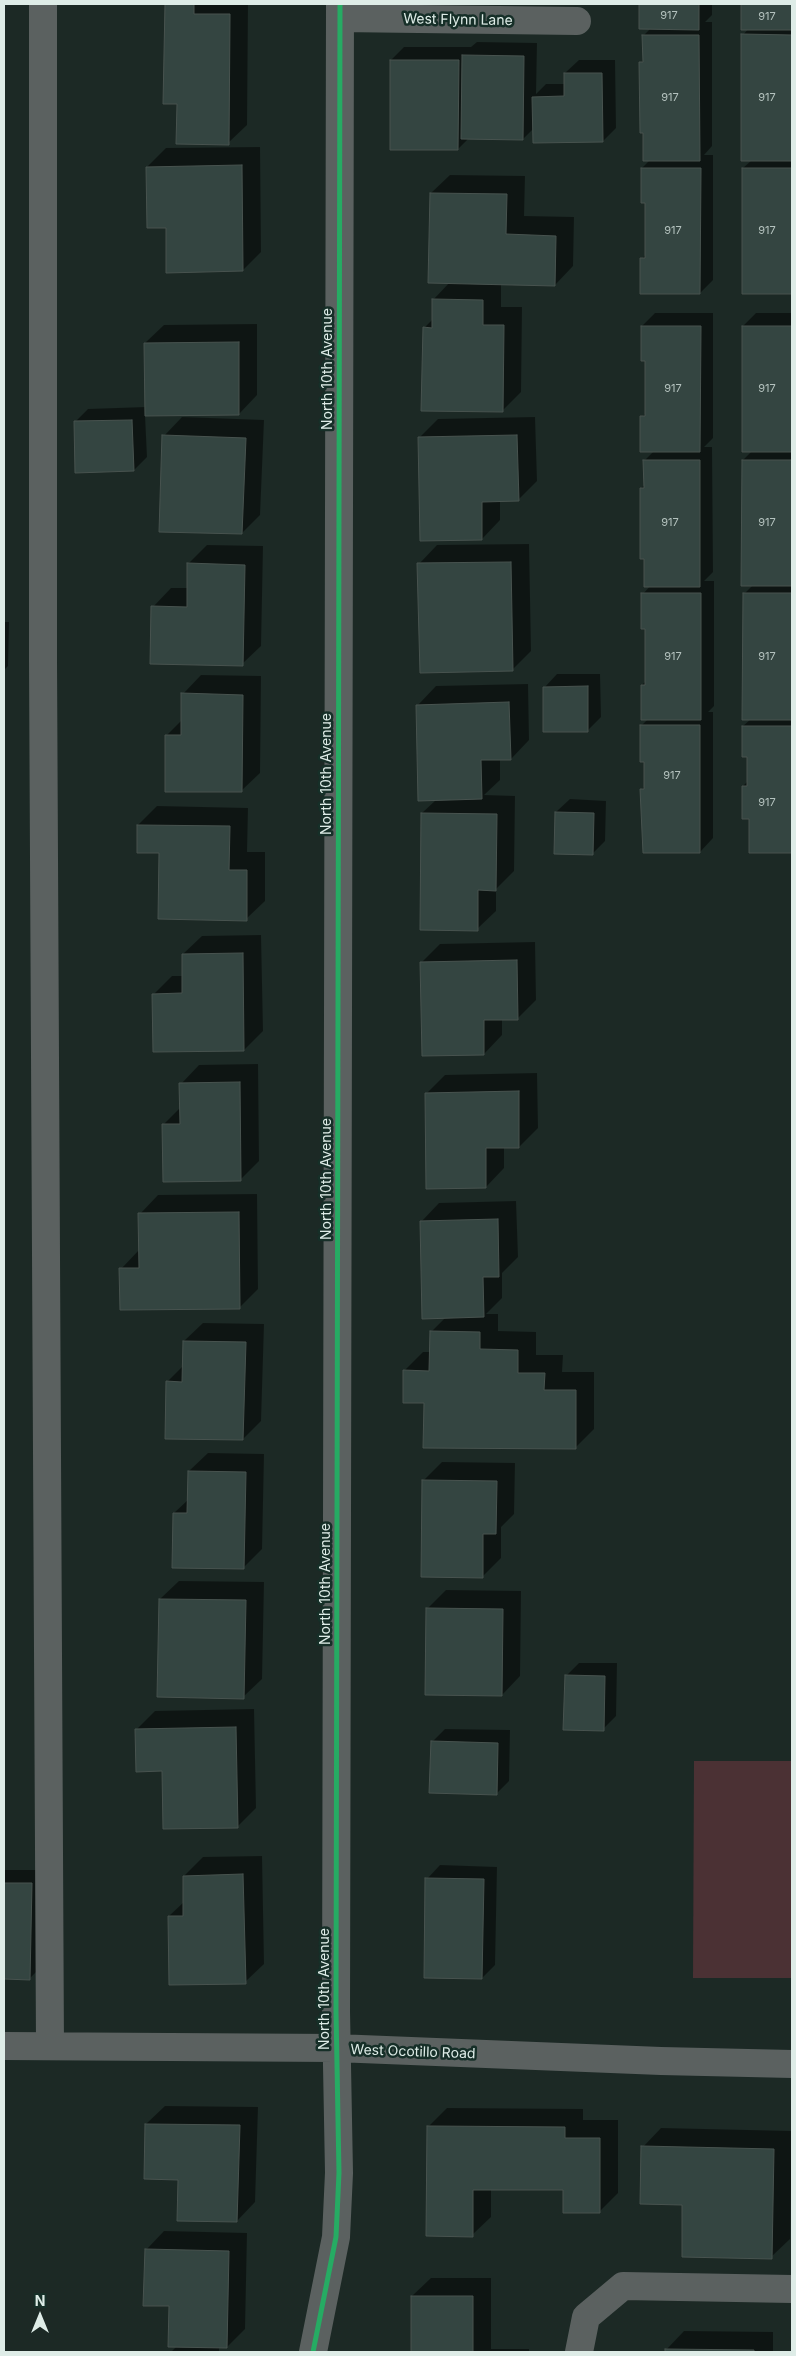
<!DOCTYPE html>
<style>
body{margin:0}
#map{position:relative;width:796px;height:2356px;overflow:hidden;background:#1c2925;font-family:Inter,sans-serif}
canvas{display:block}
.frame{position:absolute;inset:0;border:5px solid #deece7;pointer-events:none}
.north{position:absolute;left:15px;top:2291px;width:50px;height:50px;-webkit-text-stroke:4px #162f28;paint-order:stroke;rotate:0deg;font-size:14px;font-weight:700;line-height:20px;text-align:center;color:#deece7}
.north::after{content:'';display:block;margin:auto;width:18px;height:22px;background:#deece7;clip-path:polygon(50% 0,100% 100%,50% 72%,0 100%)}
</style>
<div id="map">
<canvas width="796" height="2356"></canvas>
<div class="frame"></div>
<div class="north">N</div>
</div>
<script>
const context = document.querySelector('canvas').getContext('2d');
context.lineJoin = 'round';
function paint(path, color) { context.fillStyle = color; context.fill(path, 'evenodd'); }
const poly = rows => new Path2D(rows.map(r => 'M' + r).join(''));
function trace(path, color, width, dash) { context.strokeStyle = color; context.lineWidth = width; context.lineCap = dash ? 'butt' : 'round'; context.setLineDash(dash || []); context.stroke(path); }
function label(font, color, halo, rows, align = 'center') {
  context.font = font + ' Inter,sans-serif'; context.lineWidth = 5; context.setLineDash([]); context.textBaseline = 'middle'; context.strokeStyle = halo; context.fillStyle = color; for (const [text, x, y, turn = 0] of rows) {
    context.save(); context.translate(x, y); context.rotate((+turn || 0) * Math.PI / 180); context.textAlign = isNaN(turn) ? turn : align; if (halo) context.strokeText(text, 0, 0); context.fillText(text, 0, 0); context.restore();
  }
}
paint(poly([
 [694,1761,792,1761,792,1978,693,1978]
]), '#4b3134');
paint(poly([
 [166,4,248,4,247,125,228,143,178,102,165,102],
 [640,4,712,4,712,15,705,22,712,22,712,146,704,155,713,155,713,280,700,293,642,259,646,254,646,202,642,168,650,160,641,63,644,59,644,35,651,28,640,28],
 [742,4,792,4,792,293,743,293,743,168,752,160,743,35,749,28,742,28],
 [477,42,537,43,536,94,546,84,565,84,565,73,579,60,615,60,616,128,603,141,534,128,523,139,469,138,458,149,391,60,404,47,471,47],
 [260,147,261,252,243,270,167,227,147,167,166,148],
 [450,175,525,176,524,216,574,217,573,266,555,285,501,283,501,307,522,307,521,392,502,411,424,328,433,319,433,300,450,282,431,193],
 [655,313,713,313,713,438,704,447,712,447,713,572,704,581,714,581,714,706,708,712,713,712,713,838,700,852,641,790,645,786,642,725,648,719,642,685,646,681,646,628,643,594,651,585,645,558,641,488,645,485,644,461,654,451,642,417,646,413,646,360,642,326],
 [756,313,792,313,792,852,750,852,750,818,743,786,748,781,748,755,743,726,751,719,744,594,753,585,743,460,752,451,743,326],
 [257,324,257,395,239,414,145,415,147,457,134,470,75,422,88,409,146,407,145,343,164,325],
 [182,417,264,420,260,515,242,533,164,436],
 [535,417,537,481,518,500,500,500,500,520,482,539,419,438,438,419],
 [529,544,531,651,512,670,419,564,437,545],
 [207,545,263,546,261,646,242,664,153,607,171,588,188,588,188,564],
 [4,622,9,622,8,666,4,670],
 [557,674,600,674,601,717,588,730,544,688],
 [201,675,261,676,260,773,241,791,166,736,182,720,183,694],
 [528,684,529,740,511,759,500,759,500,780,484,795,515,796,514,871,496,889,496,911,477,929,422,813,436,800,418,705,436,686],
 [570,799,606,801,605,841,592,854,556,812],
 [157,806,248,808,247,852,265,852,265,901,246,919,160,852,138,825],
 [261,935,263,1031,244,1050,153,995,172,976,183,976,183,954,202,936],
 [535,942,536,1000,517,1019,502,1019,502,1035,484,1054,421,963,440,944],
 [258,1064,259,1161,241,1179,163,1125,181,1107,181,1084,199,1065],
 [537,1073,538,1128,519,1147,504,1147,504,1168,486,1187,427,1093,445,1075],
 [257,1194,258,1289,240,1307,121,1269,139,1250,140,1214,158,1195],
 [516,1201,518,1257,502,1273,502,1298,486,1314,498,1314,498,1331,536,1332,536,1355,563,1355,562,1372,594,1372,594,1429,575,1448,425,1402,404,1371,423,1352,430,1352,431,1332,446,1317,421,1222,439,1203],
 [203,1323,264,1324,261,1421,243,1439,167,1382,184,1365,184,1341],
 [208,1453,264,1454,262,1549,243,1568,174,1513,189,1499,189,1471],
 [442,1462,515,1463,514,1514,501,1527,501,1558,482,1577,423,1481],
 [179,1581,264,1582,262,1679,243,1697,160,1599],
 [446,1590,521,1591,520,1676,502,1695,427,1609],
 [579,1663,617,1663,616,1716,603,1729,566,1676],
 [254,1709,256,1808,237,1827,136,1730,155,1711],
 [445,1729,510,1730,509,1781,496,1794,432,1742],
 [262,1856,264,1964,245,1982,169,1916,185,1901,184,1876,203,1857],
 [440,1865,497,1867,495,1965,482,1978,427,1879],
 [4,1870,45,1870,43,1965,29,1979,4,1978],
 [165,2106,258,2107,255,2202,237,2221,179,2179,146,2124],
 [447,2108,583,2109,583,2120,618,2120,618,2193,599,2212,564,2189,491,2188,491,2217,472,2235,428,2127],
 [661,2128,792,2131,790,2239,771,2257,684,2203,643,2147],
 [164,2231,247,2233,245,2329,227,2347,219,2347,219,2352,171,2352,177,2346,170,2304,146,2250],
 [431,2278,491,2278,491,2349,529,2349,529,2352,412,2352,412,2296],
 [684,2331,773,2332,773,2352,666,2352,666,2350]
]), '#0007');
const building = poly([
 [165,4,194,4,194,14,230,14,229,145,176,144,177,104,163,104,165,4],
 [639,4,699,4,699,30,639,29,639,4],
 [741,4,792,4,792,30,741,30,741,4],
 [741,34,792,35,792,161,741,161,741,34],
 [642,35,699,35,700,161,643,161,643,133,640,133,639,62,643,62,642,35],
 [462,55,524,56,523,140,461,139,462,55],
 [390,60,459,60,458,150,390,150,390,60],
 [564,73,602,73,603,142,533,143,532,97,564,96,564,73],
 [242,165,243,271,166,273,166,228,147,228,146,167,242,165],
 [641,168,701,168,700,294,640,294,640,258,645,258,645,203,641,203,641,168],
 [742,168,792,168,792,294,742,294,742,168],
 [430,193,507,194,506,234,556,236,555,286,428,283,430,193],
 [432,299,483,300,483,325,504,325,503,412,421,411,423,327,432,328,432,299],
 [641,326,701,326,700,452,640,452,640,416,645,416,645,361,641,361,641,326],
 [742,326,792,326,792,452,742,452,742,326],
 [239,342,239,415,145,416,144,343,239,342],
 [132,420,134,471,75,473,74,421,132,420],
 [162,435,246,438,242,534,159,532,162,435],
 [517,435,519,501,482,502,482,540,420,541,418,437,517,435],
 [643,460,700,460,700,587,644,587,644,559,640,559,640,488,644,488,643,460],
 [742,460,792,460,792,586,741,586,742,460],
 [511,562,513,671,420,673,417,563,511,562],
 [187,563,245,565,243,666,150,664,151,606,187,607,187,563],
 [641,593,701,593,701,720,641,720,641,685,645,685,645,629,641,629,641,593],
 [743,593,792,593,792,720,742,720,743,593],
 [588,686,588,732,543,732,543,687,588,686],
 [181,693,243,695,242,792,165,792,165,735,181,735,181,693],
 [509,702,511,760,481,760,482,799,418,801,416,705,509,702],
 [640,725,700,725,700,853,643,853,640,789,644,789,644,762,640,762,640,725],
 [742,726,792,726,792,853,749,853,749,819,742,819,742,786,747,786,747,757,742,757,742,726],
 [555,812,594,813,593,855,554,854,555,812],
 [421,813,497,814,496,891,478,890,478,931,420,930,421,813],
 [137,825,230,826,229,870,247,870,247,921,158,919,159,853,137,853,137,825],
 [243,953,244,1051,153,1052,152,994,182,993,182,954,243,953],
 [517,960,518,1020,484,1020,484,1055,422,1056,420,962,517,960],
 [240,1082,241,1181,163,1182,162,1124,180,1124,179,1083,240,1082],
 [519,1091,519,1148,486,1148,486,1188,426,1189,425,1093,519,1091],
 [239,1212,240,1309,120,1310,119,1268,139,1268,138,1213,239,1212],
 [498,1219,499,1277,483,1277,484,1317,422,1319,420,1221,498,1219],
 [430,1331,480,1332,480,1349,518,1350,518,1373,545,1373,544,1390,576,1390,576,1449,423,1448,424,1403,403,1403,403,1370,429,1371,430,1331],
 [183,1341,246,1342,243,1440,165,1439,166,1381,182,1382,183,1341],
 [188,1471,246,1472,244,1569,172,1568,173,1513,187,1513,188,1471],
 [422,1480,497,1481,496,1534,483,1534,483,1578,421,1577,422,1480],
 [159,1599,246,1600,244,1699,157,1697,159,1599],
 [426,1608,503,1609,502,1696,425,1695,426,1608],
 [565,1675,605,1676,604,1731,563,1730,565,1675],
 [236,1727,238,1828,163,1829,162,1771,136,1772,135,1729,236,1727],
 [431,1741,498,1743,497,1795,429,1793,431,1741],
 [243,1874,246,1984,169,1985,168,1916,183,1916,183,1876,243,1874],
 [425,1878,484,1879,482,1979,424,1978,425,1878],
 [4,1883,32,1883,30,1980,4,1979,4,1883],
 [145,2124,240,2125,237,2222,177,2221,178,2180,144,2179,145,2124],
 [427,2126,565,2127,565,2138,600,2138,600,2213,563,2213,563,2190,473,2190,473,2237,426,2236,427,2126],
 [641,2146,774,2149,772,2259,682,2257,682,2205,640,2204,641,2146],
 [145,2249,229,2251,227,2348,168,2347,169,2306,143,2306,145,2249],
 [411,2296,473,2296,473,2352,411,2352,411,2296],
 [665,2349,754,2350,754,2352,665,2352,665,2349]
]);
paint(building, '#344541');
trace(building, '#48534f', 1);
trace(poly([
 [43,4,43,661,50,2046],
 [340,18,577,21],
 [4,2046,336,2048,661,2061,792,2064],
 [313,2352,336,2237,339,2173,336,2011,340,4],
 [579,2352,586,2317,623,2286,792,2289]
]), '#5b6160', 28);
trace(poly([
 [313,2352,336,2237,339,2173,336,2011,340,4]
]), '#26ab63', 5);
label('11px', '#b4c2be', null, [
 ["917",669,16],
 ["917",767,17],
 ["917",670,98],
 ["917",767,98],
 ["917",673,231],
 ["917",767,231],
 ["917",673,389],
 ["917",767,389],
 ["917",670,523],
 ["917",767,523],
 ["917",673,657],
 ["917",767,657],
 ["917",672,776],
 ["917",767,803]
]);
label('14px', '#deece7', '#162f28', [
 ["West Flynn Lane",458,20,1],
 ["North 10th Avenue",328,369,-90],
 ["North 10th Avenue",327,774,-90],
 ["North 10th Avenue",327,1179,-90],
 ["North 10th Avenue",326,1584,-90],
 ["North 10th Avenue",325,1989,-90],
 ["West Ocotillo Road",413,2052,2]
]);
</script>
